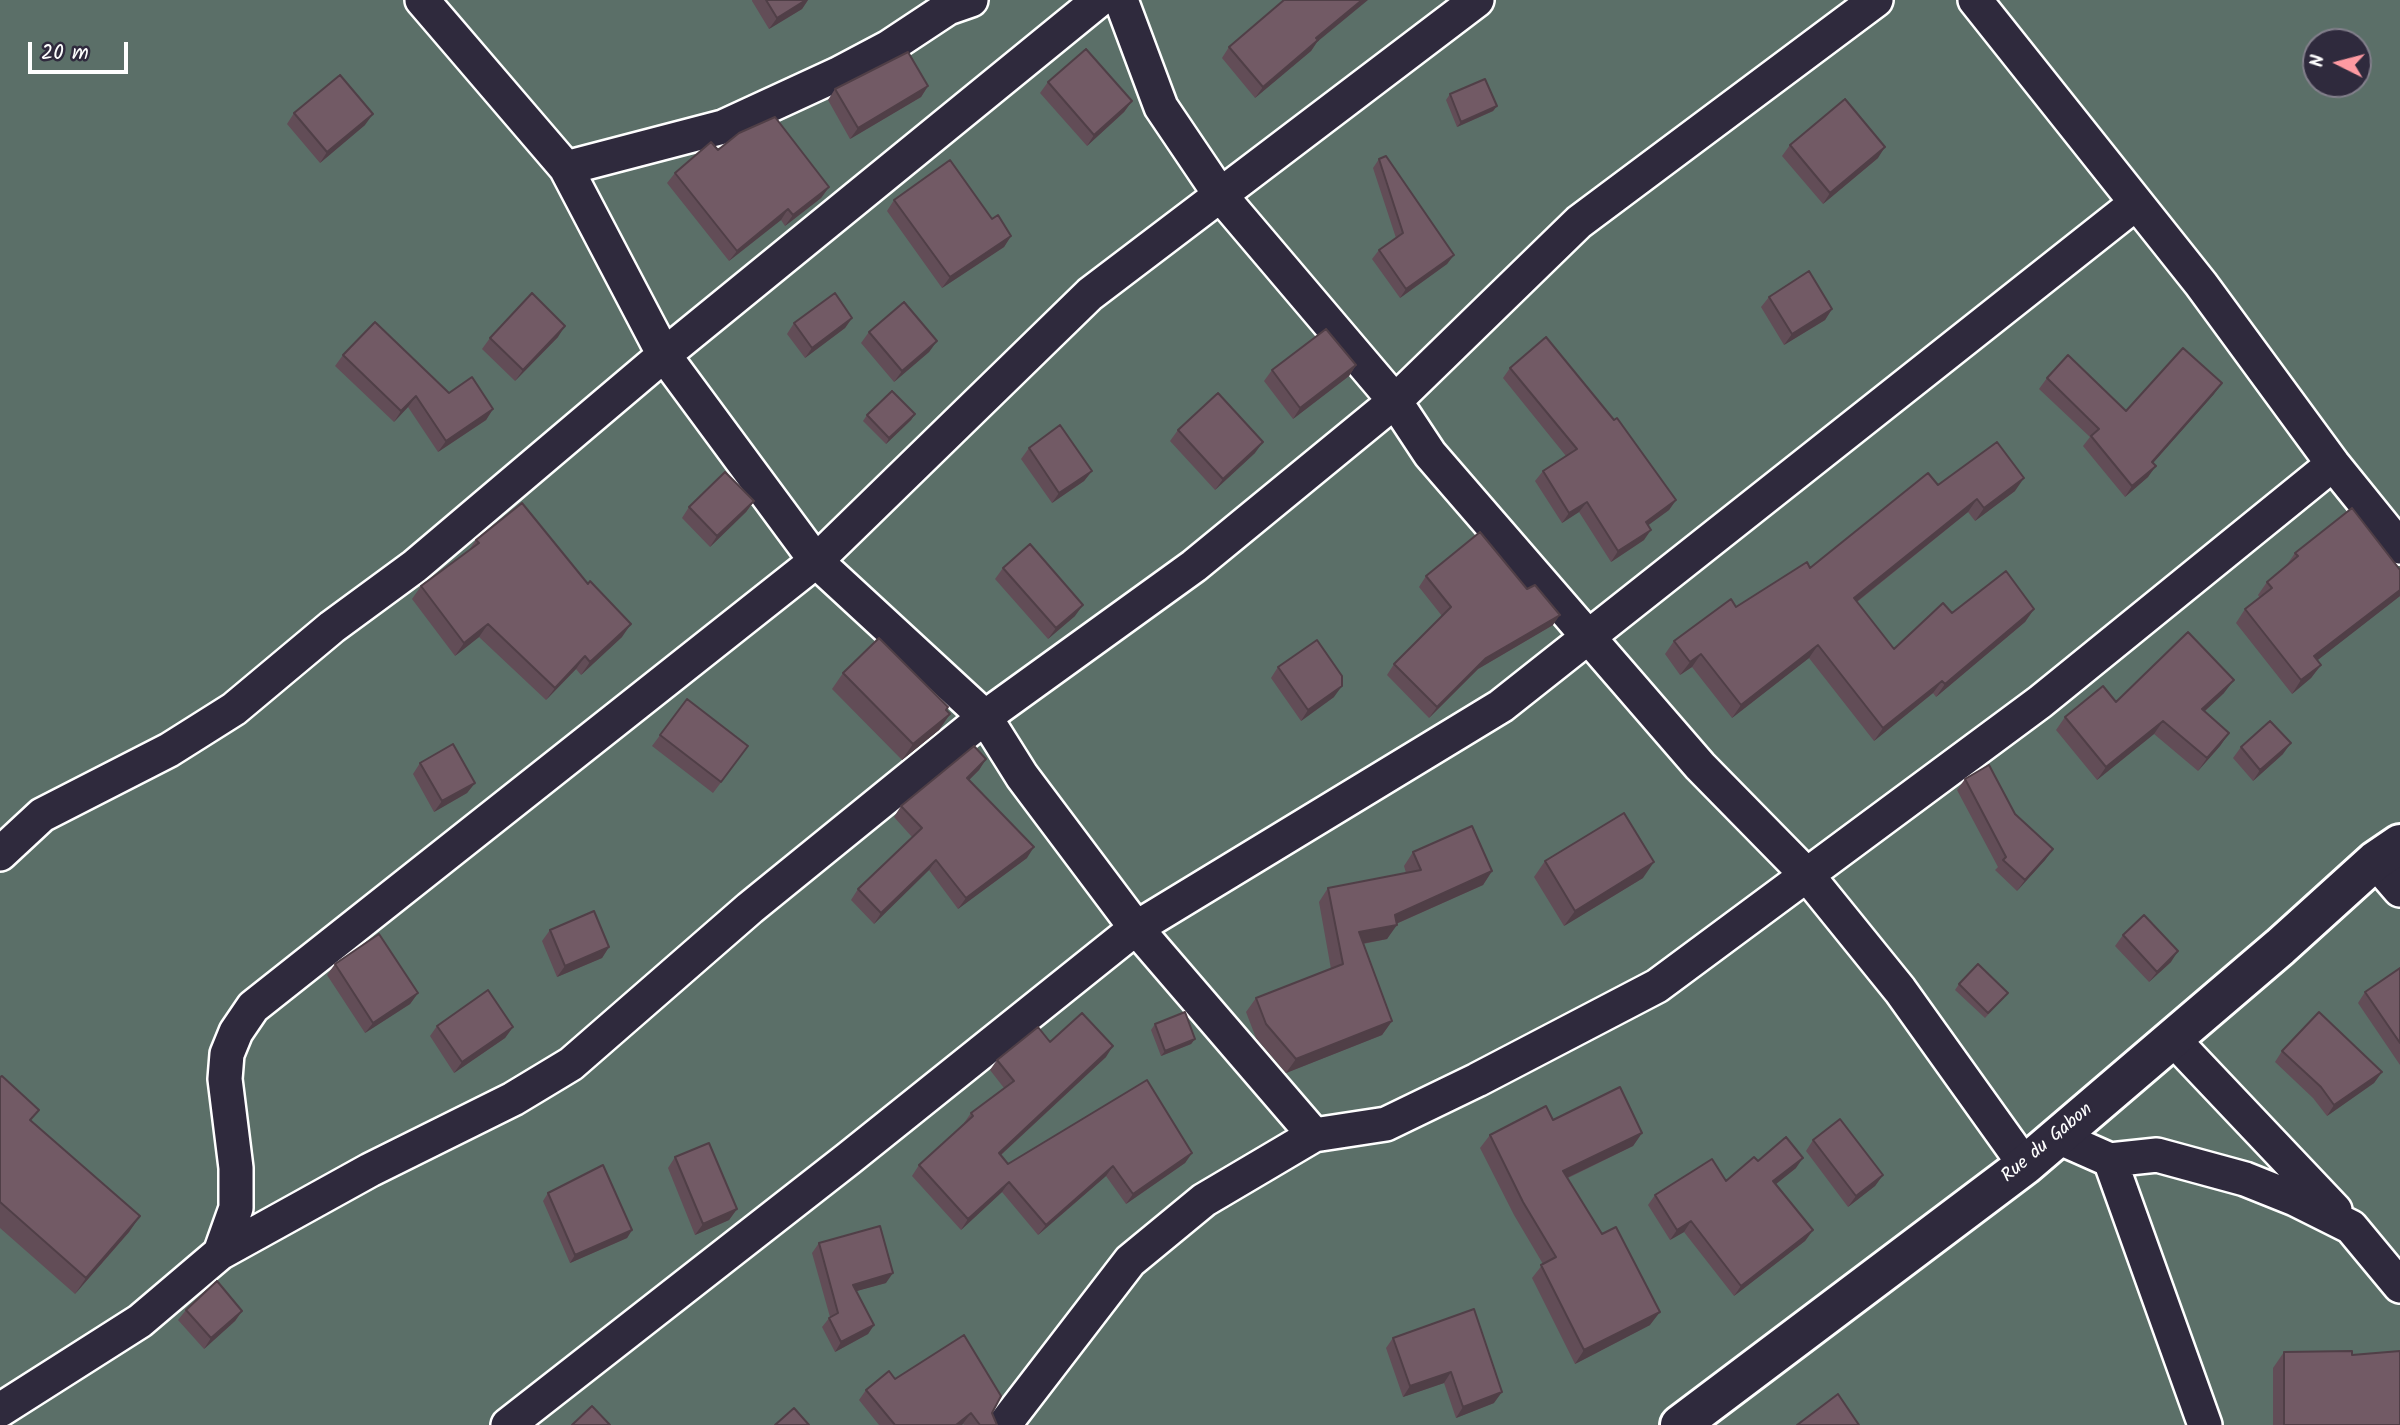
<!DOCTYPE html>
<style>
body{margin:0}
#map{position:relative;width:2400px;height:1425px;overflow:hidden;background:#2f2a3d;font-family:Kalam,sans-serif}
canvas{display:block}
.north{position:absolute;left:2302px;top:28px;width:70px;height:70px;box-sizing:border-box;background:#2f2a3d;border:2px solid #827f8b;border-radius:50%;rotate:276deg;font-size:19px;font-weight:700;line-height:28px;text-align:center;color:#fff}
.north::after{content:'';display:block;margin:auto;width:24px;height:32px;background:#ff9aa2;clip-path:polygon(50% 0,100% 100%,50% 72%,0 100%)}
.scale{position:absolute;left:28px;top:42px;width:100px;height:32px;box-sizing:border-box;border:4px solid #fff;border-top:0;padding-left:9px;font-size:21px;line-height:24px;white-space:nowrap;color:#fff;-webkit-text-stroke:5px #2f2a3d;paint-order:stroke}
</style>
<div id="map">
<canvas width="2400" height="1425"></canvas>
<div class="north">N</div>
<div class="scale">20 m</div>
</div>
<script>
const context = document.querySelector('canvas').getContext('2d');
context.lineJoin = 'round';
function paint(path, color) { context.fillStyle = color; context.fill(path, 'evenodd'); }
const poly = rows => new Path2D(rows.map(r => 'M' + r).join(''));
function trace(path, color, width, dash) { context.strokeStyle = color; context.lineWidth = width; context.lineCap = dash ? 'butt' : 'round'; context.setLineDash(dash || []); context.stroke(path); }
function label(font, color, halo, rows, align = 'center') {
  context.font = font + ' Kalam,sans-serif'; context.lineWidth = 5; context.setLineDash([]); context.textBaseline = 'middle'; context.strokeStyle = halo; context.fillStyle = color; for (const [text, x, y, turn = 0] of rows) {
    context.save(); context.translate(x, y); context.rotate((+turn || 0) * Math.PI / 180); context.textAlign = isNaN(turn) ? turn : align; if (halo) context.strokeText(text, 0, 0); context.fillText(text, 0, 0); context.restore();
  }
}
paint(poly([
 [0,0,2400,0,2400,1425,0,1425],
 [2316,42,2358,42,2358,84,2316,84]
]), '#5b6f68');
const street = poly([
 [422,0,566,168,664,355,816,561,985,717,1022,776,1136,928,1314,1135],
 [1121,0,1161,107,1221,196,1395,401,1430,454,1700,766,1807,875,1900,990,2025,1165],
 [1975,0,2201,284,2333,464,2400,547],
 [566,168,723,127,838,74,889,47,948,8,971,0],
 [0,854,42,815,169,750,234,709,332,627,415,566,664,355,1099,0],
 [2375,861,2400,890],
 [2172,1038,2335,1210],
 [2058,1137,2110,1160,2157,1155,2245,1179,2295,1199,2351,1227,2400,1286],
 [2110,1160,2205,1425],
 [220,1253,370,1170,513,1099,571,1064,750,908,985,717,1194,566,1395,401,1579,222,1876,0],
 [0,1410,140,1321,220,1253,236,1208,236,1168,225,1079,227,1054,236,1032,253,1007,816,561,1090,294,1477,0],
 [508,1425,848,1159,1136,928,1501,706,2135,204],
 [1004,1425,1130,1261,1204,1200,1314,1135,1386,1124,1477,1080,1657,986,2040,702,2333,464]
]);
const highway = poly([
 [1680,1425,2025,1165,2280,947,2375,861,2400,844]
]);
trace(street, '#fff', 38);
trace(highway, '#fff', 44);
trace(street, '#2f2a3d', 33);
trace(highway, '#2f2a3d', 38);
paint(poly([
 [752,0,808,0,802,9,769,29,752,1],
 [1317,42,1311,51,1255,98,1222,58,1229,47],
 [1048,82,1132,101,1124,112,1087,146,1040,93],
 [928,86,921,97,850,139,828,100,835,89],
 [1450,94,1497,106,1493,111,1457,127,1446,100],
 [294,113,365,125,320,163,287,124],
 [1790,145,1878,158,1823,204,1782,156],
 [718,150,829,187,821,198,785,226,781,220,729,261,667,183,675,173],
 [1379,159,1454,255,1447,264,1400,298,1372,259,1379,250,1396,238,1373,168],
 [894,200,992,219,1011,236,1004,247,942,288,887,211],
 [1769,297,1832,309,1825,320,1784,345,1761,307],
 [852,318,845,328,805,358,787,334,794,323],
 [869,332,937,341,929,352,894,382,861,343],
 [558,337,515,381,482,349,490,338],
 [343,355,449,393,493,409,486,420,438,452,408,407,394,422,335,366],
 [1356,365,1349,376,1293,419,1264,381,1272,370],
 [1510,368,1676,500,1669,510,1648,525,1644,540,1611,562,1579,512,1562,523,1535,481,1543,471,1566,456,1503,378],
 [2047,378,2126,411,2214,394,2153,463,2148,477,2125,497,2083,446,2090,437,2039,389],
 [915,414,911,420,886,444,863,421,867,415],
 [1178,430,1255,453,1215,490,1170,441],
 [1029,448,1092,471,1084,481,1052,503,1021,459],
 [1938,485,2015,491,1975,521,1968,512,1857,602,1894,649,1952,613,2034,609,2025,622,1936,697,1933,693,1874,741,1809,658,1732,718,1692,667,1680,675,1665,654,1674,641,1810,568],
 [754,501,746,512,710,547,682,518,689,507],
 [476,540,622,637,581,675,576,669,546,700,479,637,455,656,412,599,421,586,469,550],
 [2295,553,2400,570,2400,596,2317,660,2321,665,2311,678,2292,694,2236,623,2245,609,2260,598,2258,595,2267,582,2286,566],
 [1003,568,1075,616,1048,639,995,579],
 [1426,576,1527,589,1553,625,1478,669,1429,718,1387,675,1394,664,1442,616,1419,587],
 [1278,667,1334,697,1301,721,1271,678],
 [843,673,946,710,950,714,939,730,902,760,832,689],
 [2224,693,2205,711,2229,733,2220,746,2198,771,2154,734,2097,780,2056,730,2065,717,2116,702],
 [687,699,741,756,713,793,652,746],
 [2241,747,2283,754,2253,781,2233,758],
 [986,759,979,770,969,780,1027,858,958,909,929,870,874,924,851,900,858,889,912,837,894,817,901,806],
 [420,763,475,783,467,793,434,812,413,774],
 [1965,779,2015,814,2053,849,2045,860,2017,891,1995,870,1998,867,1957,790],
 [1413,852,1492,871,1483,885,1396,924,1387,939,1363,944,1392,1021,1382,1035,1286,1073,1256,1038,1246,1012,1256,998,1331,969,1319,902,1328,888,1406,873,1404,866],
 [1545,861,1643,878,1564,926,1534,877],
 [550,930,609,947,602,958,557,977,542,941],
 [2123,935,2171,962,2149,982,2115,946],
 [335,964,418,993,410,1004,365,1033,327,975],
 [2400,968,2400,1065,2358,1003,2365,992],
 [1959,984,2004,998,1985,1018,1955,990],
 [1155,1024,1195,1039,1191,1044,1161,1056,1151,1030],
 [437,1026,513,1027,505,1038,454,1073,430,1036],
 [1050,1042,1106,1057,1001,1155,1008,1164,1192,1153,1185,1163,1126,1204,1106,1176,1038,1235,1002,1192,961,1230,912,1176,919,1165,964,1124,964,1123,971,1113,1004,1088,990,1070,997,1060],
 [2282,1051,2382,1072,2374,1083,2327,1116,2313,1098,2275,1062],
 [0,1077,32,1121,140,1216,129,1232,75,1294,0,1228],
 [1553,1120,1642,1133,1633,1146,1568,1178,1650,1325,1575,1364,1532,1278,1543,1264,1514,1215,1480,1148,1490,1135],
 [1813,1140,1883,1175,1875,1186,1848,1207,1806,1151],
 [675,1157,737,1209,729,1220,695,1235,668,1168],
 [1758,1161,1796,1168,1776,1184,1813,1230,1805,1241,1734,1296,1684,1232,1670,1240,1648,1205,1655,1195,1726,1181],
 [548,1193,632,1230,627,1238,570,1263,543,1201],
 [819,1243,886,1283,856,1291,874,1325,868,1334,835,1352,822,1327,830,1317,812,1253],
 [1474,1309,1494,1403,1456,1418,1444,1383,1403,1397,1386,1348,1393,1338],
 [186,1310,242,1311,235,1321,204,1349,178,1320],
 [2284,1352,2352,1355,2400,1425,2273,1425,2273,1368],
 [895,1379,992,1413,997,1425,964,1425,963,1424,962,1425,879,1425,859,1400,866,1390]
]), '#624d57');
paint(poly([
 [806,0,808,0,802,9,769,29,777,18],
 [1362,0,1368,0,1317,42,1311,51,1255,98,1263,87,1316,38],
 [928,86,921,97,850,139,858,128],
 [1132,101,1124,112,1087,146,1094,135],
 [1497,106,1493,111,1457,127,1461,122],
 [373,114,365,125,320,163,327,152],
 [1885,147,1878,158,1823,204,1830,193],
 [829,187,821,198,785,226,793,215],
 [788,209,781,220,729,261,737,251],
 [1011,236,1004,247,942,288,950,277],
 [1454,255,1447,264,1400,298,1406,289],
 [1832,309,1825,320,1784,345,1792,334],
 [852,318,845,328,805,358,812,348],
 [565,326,558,337,515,381,523,370],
 [937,341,929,352,894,382,902,371],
 [1356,365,1349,376,1293,419,1300,408],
 [2222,383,2214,394,2145,472,2152,462],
 [416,396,408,407,394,422,401,411],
 [493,409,486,420,438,452,446,441],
 [915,414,911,420,886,444,889,438],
 [1263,442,1255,453,1215,490,1223,479],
 [2156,466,2148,477,2125,497,2132,486],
 [1092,471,1084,481,1052,503,1059,493],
 [2024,478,2015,491,1975,521,1984,508],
 [1977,499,1968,512,1845,611,1854,598],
 [1676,500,1669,510,1639,532,1646,522],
 [754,501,746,512,710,547,717,536],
 [1587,502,1579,512,1562,523,1569,513],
 [1651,530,1644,540,1611,562,1618,551],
 [2400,590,2400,596,2305,670,2314,656],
 [1083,605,1075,616,1048,639,1056,628],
 [2034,609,2025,622,1936,697,1945,684],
 [1560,615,1553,625,1478,669,1429,718,1437,707,1486,658],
 [488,624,479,637,455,656,464,643],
 [631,624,622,637,581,675,590,662],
 [1818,645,1809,658,1732,718,1741,705],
 [1701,654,1692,667,1680,675,1690,662],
 [585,656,576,669,546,700,555,688],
 [2321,665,2311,678,2292,694,2301,680],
 [2234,680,2224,693,2193,722,2202,709],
 [1942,681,1933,693,1874,741,1883,728],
 [1342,686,1334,697,1301,721,1308,710],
 [950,714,939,730,902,760,913,744],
 [2163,721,2154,734,2097,780,2106,767],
 [2229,733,2220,746,2198,771,2207,758],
 [2291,743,2283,754,2253,781,2260,770],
 [986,759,979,770,960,789,967,778],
 [475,783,467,793,434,812,442,801],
 [1034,847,1027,858,958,909,966,898],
 [2053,849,2045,860,2017,891,2025,880],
 [936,860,929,870,874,924,881,913],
 [1654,862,1643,878,1564,926,1575,911],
 [1492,871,1483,885,1391,926,1397,925,1387,939,1349,946,1359,932],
 [609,947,602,958,557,977,565,966],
 [2178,951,2171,962,2149,982,2157,972],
 [418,993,410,1004,365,1033,373,1023],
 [1392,1021,1382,1035,1286,1073,1296,1059],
 [513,1027,505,1038,454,1073,462,1062],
 [1195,1039,1191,1044,1161,1056,1165,1051],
 [1113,1046,1106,1057,992,1163,999,1153],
 [2382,1072,2374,1083,2327,1116,2334,1105],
 [1642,1133,1633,1146,1554,1184,1563,1171],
 [1192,1153,1185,1163,1126,1204,1133,1194],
 [1803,1158,1796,1168,1766,1192,1773,1181],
 [1113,1166,1106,1176,1038,1235,1046,1225],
 [1883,1175,1875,1186,1848,1207,1856,1196],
 [1009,1182,1002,1192,961,1230,968,1219],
 [737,1209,729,1220,695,1235,703,1224],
 [140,1216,129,1232,75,1294,86,1278],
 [1691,1221,1684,1232,1670,1240,1677,1230],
 [632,1230,627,1238,570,1263,575,1255],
 [1813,1230,1805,1241,1734,1296,1741,1286],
 [893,1273,886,1283,846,1294,853,1285],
 [242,1311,235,1321,204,1349,211,1338],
 [1660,1312,1650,1325,1575,1364,1584,1350],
 [874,1325,868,1334,835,1352,841,1342],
 [1451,1372,1444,1383,1403,1397,1410,1386],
 [1502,1392,1494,1403,1456,1418,1463,1407],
 [971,1413,962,1425,956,1425]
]), '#503f47');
const building = poly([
 [766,0,806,0,777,18,766,0],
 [1284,0,1362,0,1316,38,1318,40,1263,87,1229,47,1284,0],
 [1086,49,1132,101,1094,135,1048,82,1086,49],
 [908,52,928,86,858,128,835,89,908,52],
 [340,75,373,114,327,152,294,113,340,75],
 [1485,79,1497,106,1461,122,1450,94,1485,79],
 [1845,99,1885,147,1830,193,1790,145,1845,99],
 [775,117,829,187,793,215,788,209,737,251,675,173,711,142,718,150,739,133,775,117],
 [1386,156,1454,255,1406,289,1379,250,1403,233,1379,159,1386,156],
 [950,160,992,219,998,215,1011,236,950,277,894,200,950,160],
 [1809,271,1832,309,1792,334,1769,297,1809,271],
 [532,293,565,326,523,370,490,338,532,293],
 [835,293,852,318,812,348,794,323,835,293],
 [904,302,937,341,902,371,869,332,904,302],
 [375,322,449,393,472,377,493,409,446,441,416,396,401,411,343,355,375,322],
 [1326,329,1356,365,1300,408,1272,370,1326,329],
 [1546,337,1614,420,1617,418,1676,500,1646,522,1651,530,1618,551,1587,502,1569,513,1543,471,1577,449,1510,368,1546,337],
 [2183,348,2222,383,2152,462,2156,466,2132,486,2091,436,2099,429,2047,378,2068,355,2126,411,2183,348],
 [892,391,915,414,889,438,867,415,892,391],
 [1218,393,1263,442,1223,479,1178,430,1218,393],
 [1060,425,1092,471,1059,493,1029,448,1060,425],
 [1997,442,2024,478,1984,508,1977,499,1854,598,1894,649,1943,603,1952,613,2006,571,2034,609,1945,684,1942,681,1883,728,1818,645,1741,705,1701,654,1690,662,1674,641,1731,599,1736,607,1807,562,1810,568,1928,473,1938,485,1997,442],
 [725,472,754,501,717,536,689,507,725,472],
 [522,503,588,584,590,581,631,624,590,662,585,656,555,688,488,624,464,643,421,586,479,543,476,540,522,503],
 [2352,508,2400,570,2400,590,2314,656,2321,665,2301,680,2245,609,2272,588,2267,582,2298,556,2295,553,2352,508],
 [1480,532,1527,589,1535,585,1560,615,1486,658,1437,707,1394,664,1451,607,1426,576,1480,532],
 [1030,544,1083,605,1056,628,1003,568,1030,544],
 [2188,632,2234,680,2202,709,2229,733,2207,758,2163,721,2106,767,2065,717,2103,686,2116,702,2188,632],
 [879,638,948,707,946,710,950,714,913,744,843,673,879,638],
 [1317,640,1342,676,1342,686,1308,710,1278,667,1317,640],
 [687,699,748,746,721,782,660,735,687,699],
 [2270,721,2291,743,2260,770,2241,747,2270,721],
 [453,744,475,783,442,801,420,763,453,744],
 [974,746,986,759,967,778,1034,847,966,898,936,860,881,913,858,889,922,828,901,806,974,746],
 [1989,765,2015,814,2053,849,2025,880,2003,860,2006,857,1965,779,1989,765],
 [1624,813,1654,862,1575,911,1545,861,1624,813],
 [1472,826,1492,871,1395,915,1397,925,1359,932,1392,1021,1296,1059,1266,1024,1256,998,1343,964,1328,888,1421,870,1413,852,1472,826],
 [594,911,609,947,565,966,550,930,594,911],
 [2144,915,2178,951,2157,972,2123,935,2144,915],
 [379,934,418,993,373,1023,335,964,379,934],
 [1978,964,2008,993,1988,1013,1959,984,1978,964],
 [2400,968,2400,1043,2365,992,2400,968],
 [488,990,513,1027,462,1062,437,1026,488,990],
 [1185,1012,1195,1039,1165,1051,1155,1024,1185,1012],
 [2319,1012,2382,1072,2334,1105,2321,1087,2282,1051,2319,1012],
 [1082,1013,1113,1046,999,1153,1008,1164,1147,1080,1192,1153,1133,1194,1113,1166,1046,1225,1009,1182,968,1219,919,1165,973,1116,971,1113,1014,1081,997,1060,1038,1027,1050,1042,1082,1013],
 [2,1076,39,1110,30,1120,140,1216,86,1278,0,1202,0,1077,2,1076],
 [1620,1087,1642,1133,1563,1171,1602,1234,1616,1227,1660,1312,1584,1350,1541,1265,1556,1257,1523,1202,1490,1135,1546,1106,1553,1120,1620,1087],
 [1840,1119,1883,1175,1856,1196,1813,1140,1840,1119],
 [1786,1137,1803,1158,1773,1181,1813,1230,1741,1286,1691,1221,1677,1230,1655,1195,1712,1159,1726,1181,1754,1157,1758,1161,1786,1137],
 [709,1143,737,1209,703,1224,675,1157,709,1143],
 [603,1165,632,1230,575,1255,548,1193,603,1165],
 [880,1226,893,1273,853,1285,874,1325,841,1342,829,1318,838,1313,819,1243,880,1226],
 [217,1281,242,1311,211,1338,186,1310,217,1281],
 [1474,1309,1502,1392,1463,1407,1451,1372,1410,1386,1393,1338,1474,1309],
 [964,1335,1001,1396,992,1413,997,1425,980,1425,971,1413,956,1425,895,1425,866,1390,889,1371,895,1379,964,1335],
 [2352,1351,2352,1355,2400,1351,2400,1425,2284,1425,2284,1352,2352,1351],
 [1838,1394,1859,1425,1797,1425,1838,1394],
 [592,1406,610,1425,572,1425,592,1406],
 [794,1408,809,1425,775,1425,794,1408]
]);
paint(building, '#725a65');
trace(building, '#503f47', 2);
label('19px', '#fff', '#2f2a3d', [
 ["Rue du Gabon",2048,1144,-40]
]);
</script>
